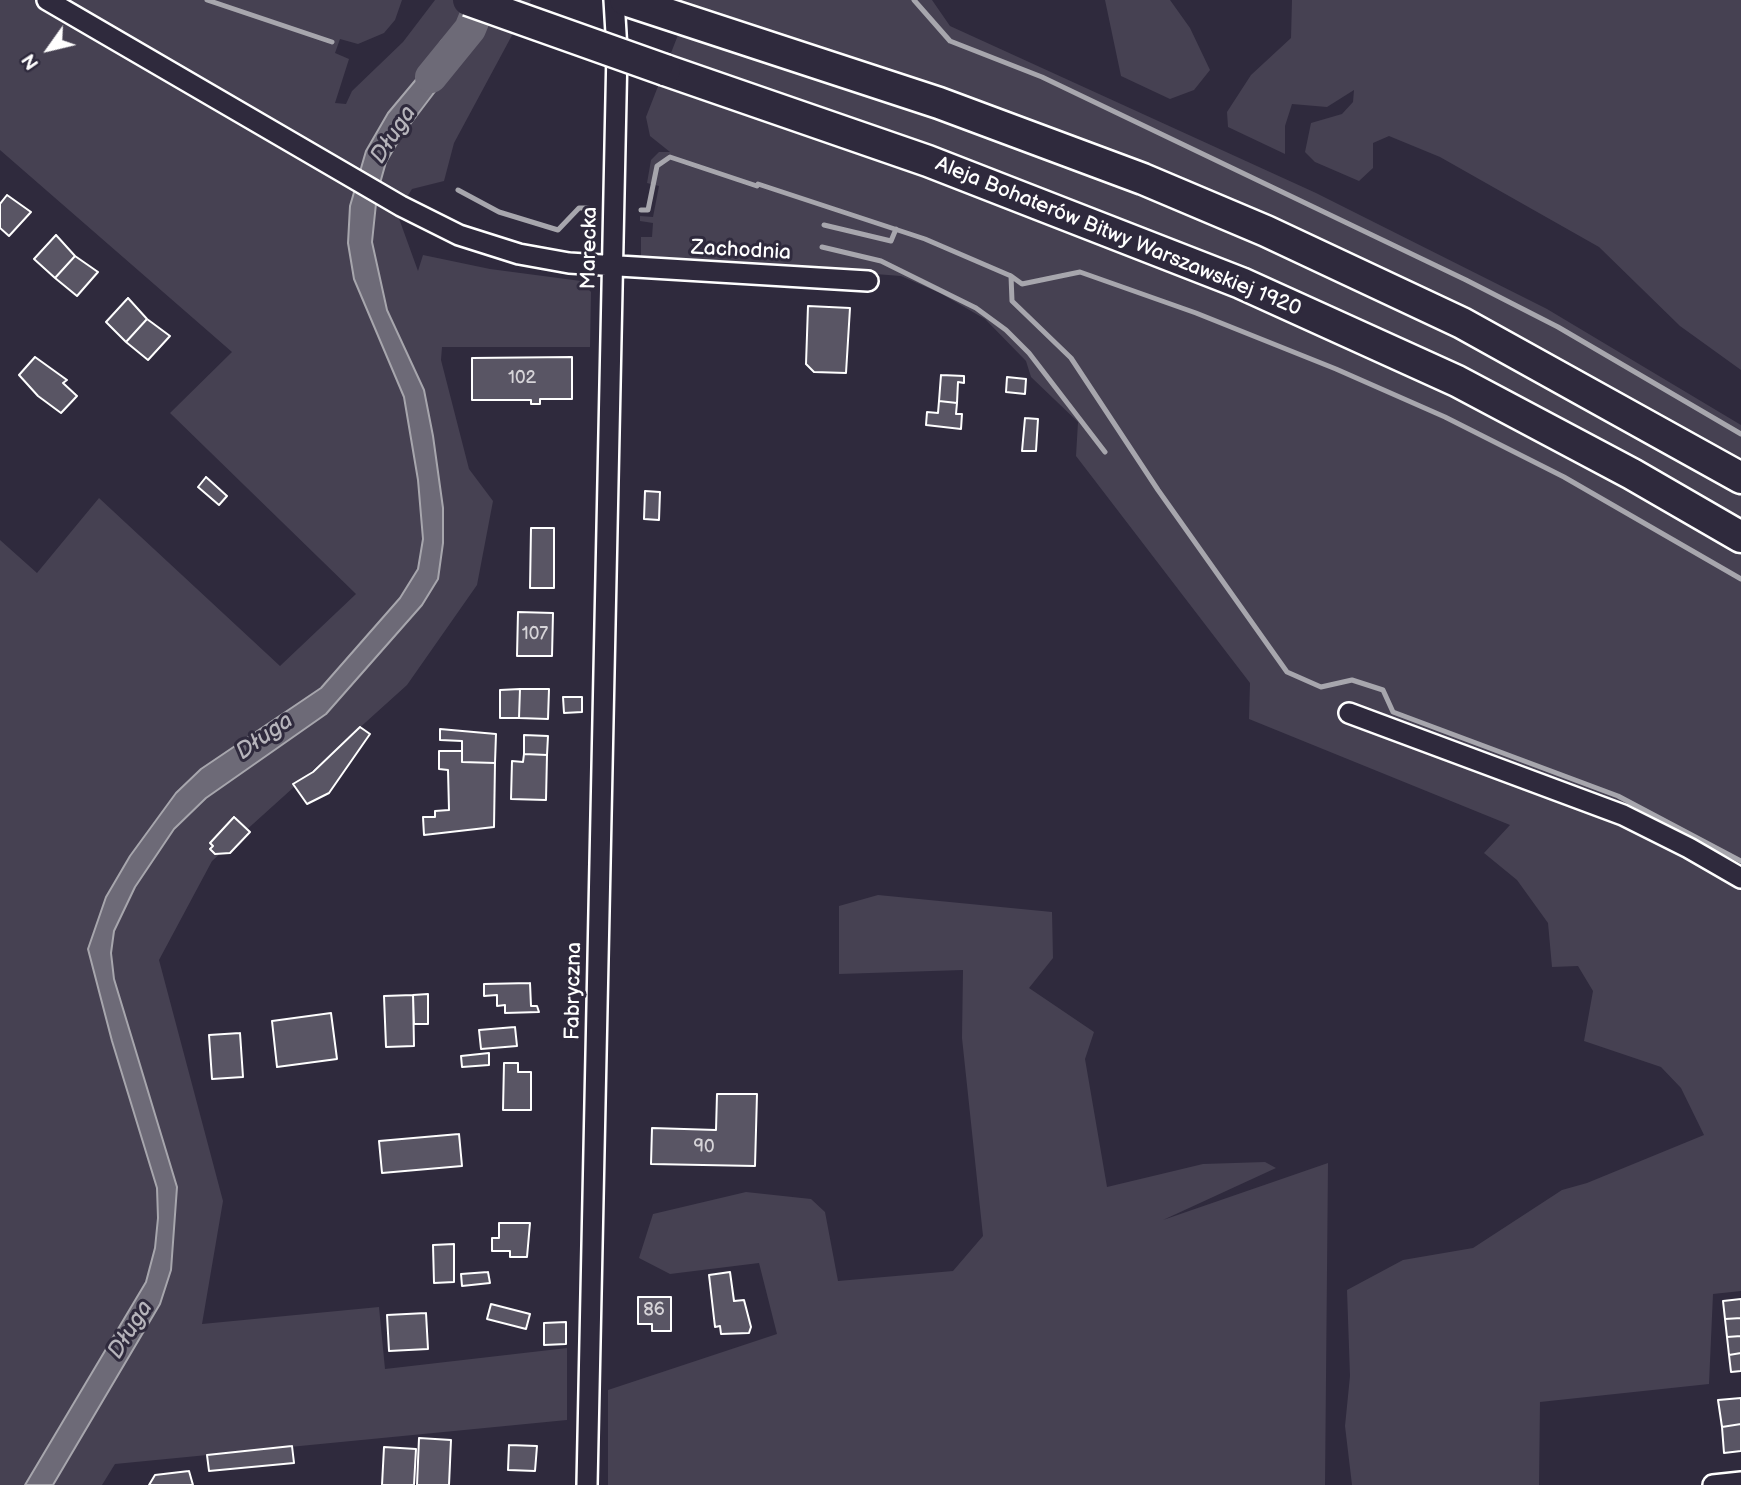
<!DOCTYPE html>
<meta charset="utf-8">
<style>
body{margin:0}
#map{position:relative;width:1741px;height:1485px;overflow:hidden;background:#2f2a3d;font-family:"Balsamiq Sans",sans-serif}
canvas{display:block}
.north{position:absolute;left:14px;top:14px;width:70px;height:70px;-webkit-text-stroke:5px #2f2a3d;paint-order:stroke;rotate:236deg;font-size:19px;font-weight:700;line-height:28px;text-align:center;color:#fff}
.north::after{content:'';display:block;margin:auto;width:24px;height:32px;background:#fff;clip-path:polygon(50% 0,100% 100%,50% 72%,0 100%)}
</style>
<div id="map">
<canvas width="1741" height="1485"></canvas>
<div class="north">N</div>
</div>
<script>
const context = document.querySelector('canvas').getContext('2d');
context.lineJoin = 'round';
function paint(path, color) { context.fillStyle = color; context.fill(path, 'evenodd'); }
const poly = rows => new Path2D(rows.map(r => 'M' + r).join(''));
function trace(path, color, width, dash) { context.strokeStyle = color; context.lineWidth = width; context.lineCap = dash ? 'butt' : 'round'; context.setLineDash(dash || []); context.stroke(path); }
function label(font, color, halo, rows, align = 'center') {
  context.font = font + ' "Balsamiq Sans",sans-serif'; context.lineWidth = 6; context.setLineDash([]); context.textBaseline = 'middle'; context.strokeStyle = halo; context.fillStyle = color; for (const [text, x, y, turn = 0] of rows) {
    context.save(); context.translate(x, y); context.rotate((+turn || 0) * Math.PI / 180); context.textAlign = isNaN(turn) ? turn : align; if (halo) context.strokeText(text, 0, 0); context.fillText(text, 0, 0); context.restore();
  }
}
paint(poly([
 [0,0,402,0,395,20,384,33,358,44,340,39,335,53,349,59,335,103,346,104,352,91,403,42,435,0,531,0,454,143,444,181,412,189,397,213,418,271,423,255,490,269,581,281,591,292,590,347,442,347,441,360,469,469,493,501,477,585,407,685,212,861,159,960,223,1201,202,1324,379,1307,385,1369,567,1348,567,1420,115,1464,102,1485,0,1485,0,540,37,573,99,498,280,666,356,594,170,413,232,352,0,150],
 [654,0,932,0,950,26,1316,193,1547,309,1741,425,1741,1291,1713,1294,1709,1384,1540,1402,1539,1485,1352,1485,1345,1426,1350,1376,1347,1290,1403,1260,1473,1248,1562,1190,1587,1183,1704,1135,1681,1088,1661,1067,1584,1041,1593,991,1578,966,1552,967,1548,923,1517,880,1484,853,1510,825,1249,719,1250,683,1076,456,1078,422,1031,377,1026,361,985,319,940,293,901,276,641,256,641,237,652,237,653,223,640,221,640,216,653,217,659,186,647,183,651,160,659,152,670,152,650,136,646,117,678,35,654,27],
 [1105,0,1170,0,1190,28,1210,70,1194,90,1170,99,1121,76],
 [1292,0,1741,0,1741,370,1680,326,1599,247,1440,157,1389,136,1373,143,1373,168,1359,181,1315,162,1305,152,1311,123,1342,114,1353,102,1354,90,1327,107,1292,104,1285,126,1285,154,1228,127,1227,112,1251,75,1291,38],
 [878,895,1052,912,1053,958,1029,988,1094,1032,1085,1059,1107,1187,1203,1164,1265,1162,1276,1168,1163,1220,1328,1163,1325,1485,608,1485,608,1390,777,1334,759,1263,670,1274,639,1258,653,1214,746,1192,811,1199,825,1212,838,1281,953,1271,983,1236,962,1038,963,970,839,974,839,906]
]), '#464152');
const water = poly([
 [442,40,468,48,402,135,386,162,377,194,372,242,387,310,424,390,433,436,443,508,443,543,438,579,422,605,326,714,206,798,174,829,135,887,114,931,111,953,114,979,177,1187,171,1270,160,1304,53,1485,25,1485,146,1282,155,1248,158,1218,157,1188,112,1041,88,949,106,897,130,856,176,793,201,769,321,688,400,598,418,569,423,539,418,480,404,397,354,279,348,243,350,206,366,151,388,113,424,70,442,40]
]);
paint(water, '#6d6a77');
trace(water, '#a7a6ad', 2);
trace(poly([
 [207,0,332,42],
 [914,0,950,41,1042,77,1466,280,1558,327,1741,434],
 [758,184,925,239,1011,276,1012,301,1071,358,1158,490,1287,672,1321,687,1352,680,1383,690,1393,712,1618,796,1741,861],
 [458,190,499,212,558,230,579,208,591,208],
 [641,210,648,210,657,166,670,157,757,186],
 [824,225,891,241,896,229],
 [822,247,881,261,976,308,1006,330,1029,353,1105,452],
 [1011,276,1022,284,1080,272,1196,313,1336,369,1445,417,1564,477,1741,579]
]), '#a7a6ad', 5);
trace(poly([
 [431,77,470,29,482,0]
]), '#6d6a77', 32);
const building = poly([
 [7,195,31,212,9,236,0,228,0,204,7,195],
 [56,235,75,256,55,278,34,259,56,235],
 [75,256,98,272,77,296,55,278,75,256],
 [128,298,147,319,126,342,106,322,128,298],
 [808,306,850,308,846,373,814,372,806,364,808,306],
 [147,319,170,336,148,360,126,342,147,319],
 [35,357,67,380,63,383,77,396,61,413,38,396,19,375,35,357],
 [572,357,572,399,540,399,540,404,531,404,531,400,472,400,472,358,572,357],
 [941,375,964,376,964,383,958,382,957,403,939,401,941,375],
 [1007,377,1026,379,1025,394,1006,392,1007,377],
 [939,401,957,403,956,414,962,414,961,429,926,425,927,412,938,413,939,401],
 [1025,418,1038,419,1036,451,1022,451,1025,418],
 [206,477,227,496,219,505,198,487,206,477],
 [645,491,660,492,659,520,644,519,645,491],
 [531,528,554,528,554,588,530,588,531,528],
 [518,612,553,613,552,656,517,656,518,612],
 [520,689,519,718,500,718,500,690,520,689],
 [520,689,549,689,548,719,519,718,520,689],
 [563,697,582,697,582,712,564,713,563,697],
 [360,727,370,734,329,793,307,804,293,784,313,772,360,727],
 [440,729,496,734,495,763,462,762,462,741,440,740,440,729],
 [524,735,548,736,547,755,524,754,524,735],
 [439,751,462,751,462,762,495,763,494,827,424,835,423,817,435,817,435,811,449,810,448,770,439,769,439,751],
 [524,754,547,755,546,800,511,799,512,761,523,762,524,754],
 [234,817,250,832,230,853,215,854,210,849,213,846,210,843,234,817],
 [530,983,531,1006,537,1006,539,1012,505,1013,505,1005,497,1006,497,995,484,996,484,984,530,983],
 [428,994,428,1024,414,1024,413,995,428,994],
 [413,995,414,1046,386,1047,384,996,413,995],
 [331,1013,337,1059,277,1067,272,1021,331,1013],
 [515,1027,517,1046,481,1049,479,1030,515,1027],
 [240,1033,243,1077,212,1079,209,1035,240,1033],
 [489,1053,489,1065,462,1067,461,1056,489,1053],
 [504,1063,518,1063,518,1072,531,1072,531,1110,503,1110,504,1063],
 [717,1094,757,1094,755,1166,651,1164,652,1128,716,1130,717,1094],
 [459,1134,462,1166,382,1173,379,1141,459,1134],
 [499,1223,530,1223,527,1257,510,1257,510,1251,492,1251,492,1238,499,1238,499,1223],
 [454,1244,454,1282,434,1283,433,1245,454,1244],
 [488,1272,490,1283,462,1286,461,1274,488,1272],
 [730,1272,734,1301,744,1300,751,1327,749,1333,721,1334,720,1326,715,1327,709,1275,730,1272],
 [638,1297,671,1297,671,1331,652,1331,652,1324,638,1324,638,1297],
 [1741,1299,1741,1318,1725,1319,1723,1301,1741,1299],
 [491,1304,530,1314,526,1329,487,1319,491,1304],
 [426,1313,428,1349,389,1351,387,1315,426,1313],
 [1741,1318,1741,1336,1727,1337,1725,1319,1741,1318],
 [566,1322,566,1344,544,1345,544,1323,566,1322],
 [1741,1336,1741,1353,1729,1355,1727,1337,1741,1336],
 [1741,1353,1741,1371,1731,1372,1729,1355,1741,1353],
 [1741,1398,1741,1424,1722,1427,1718,1400,1741,1398],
 [1741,1424,1741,1451,1724,1453,1722,1427,1741,1424],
 [419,1438,451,1440,449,1485,417,1485,419,1438],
 [509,1445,537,1446,535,1471,508,1470,509,1445],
 [292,1446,294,1463,209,1471,207,1455,292,1446],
 [384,1447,416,1449,414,1485,382,1485,384,1447],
 [189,1471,193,1485,149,1485,155,1475,189,1471]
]);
paint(building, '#595564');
trace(building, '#fff', 2);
const minor = poly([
 [47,0,401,206,459,235,519,254,569,263,868,281],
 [1349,713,1623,815,1689,848,1741,878],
 [587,1485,617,50,614,0],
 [1713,1485,1741,1482]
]);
const highway = poly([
 [625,0,939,103,1143,179,1266,231,1462,323,1741,478],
 [665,70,928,161,1241,283,1457,381,1632,474,1741,537]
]);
trace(minor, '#fff', 24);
trace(highway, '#fff', 35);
trace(minor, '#2f2a3d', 19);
trace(highway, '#2f2a3d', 30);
const highwayBridge = poly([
 [468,0,665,70]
]);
trace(highwayBridge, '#fff', 35, []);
trace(highwayBridge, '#2f2a3d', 30);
label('18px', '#d6d4d8', null, [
 ["102",522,378],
 ["107",535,634],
 ["90",704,1147],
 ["86",654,1310]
]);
label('21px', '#fff', '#2f2a3d', [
 ["Aleja Bohaterów Bitwy Warszawskiej 1920",1118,237,22],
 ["Marecka",590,248,-89],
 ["Zachodnia",741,251,3],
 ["Fabryczna",574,991,-89]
]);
label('italic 23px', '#b6b4bb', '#2f2a3d', [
 ["Długa",394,135,-57],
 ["Długa",265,737,-35],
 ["Długa",131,1330,-58]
]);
</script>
